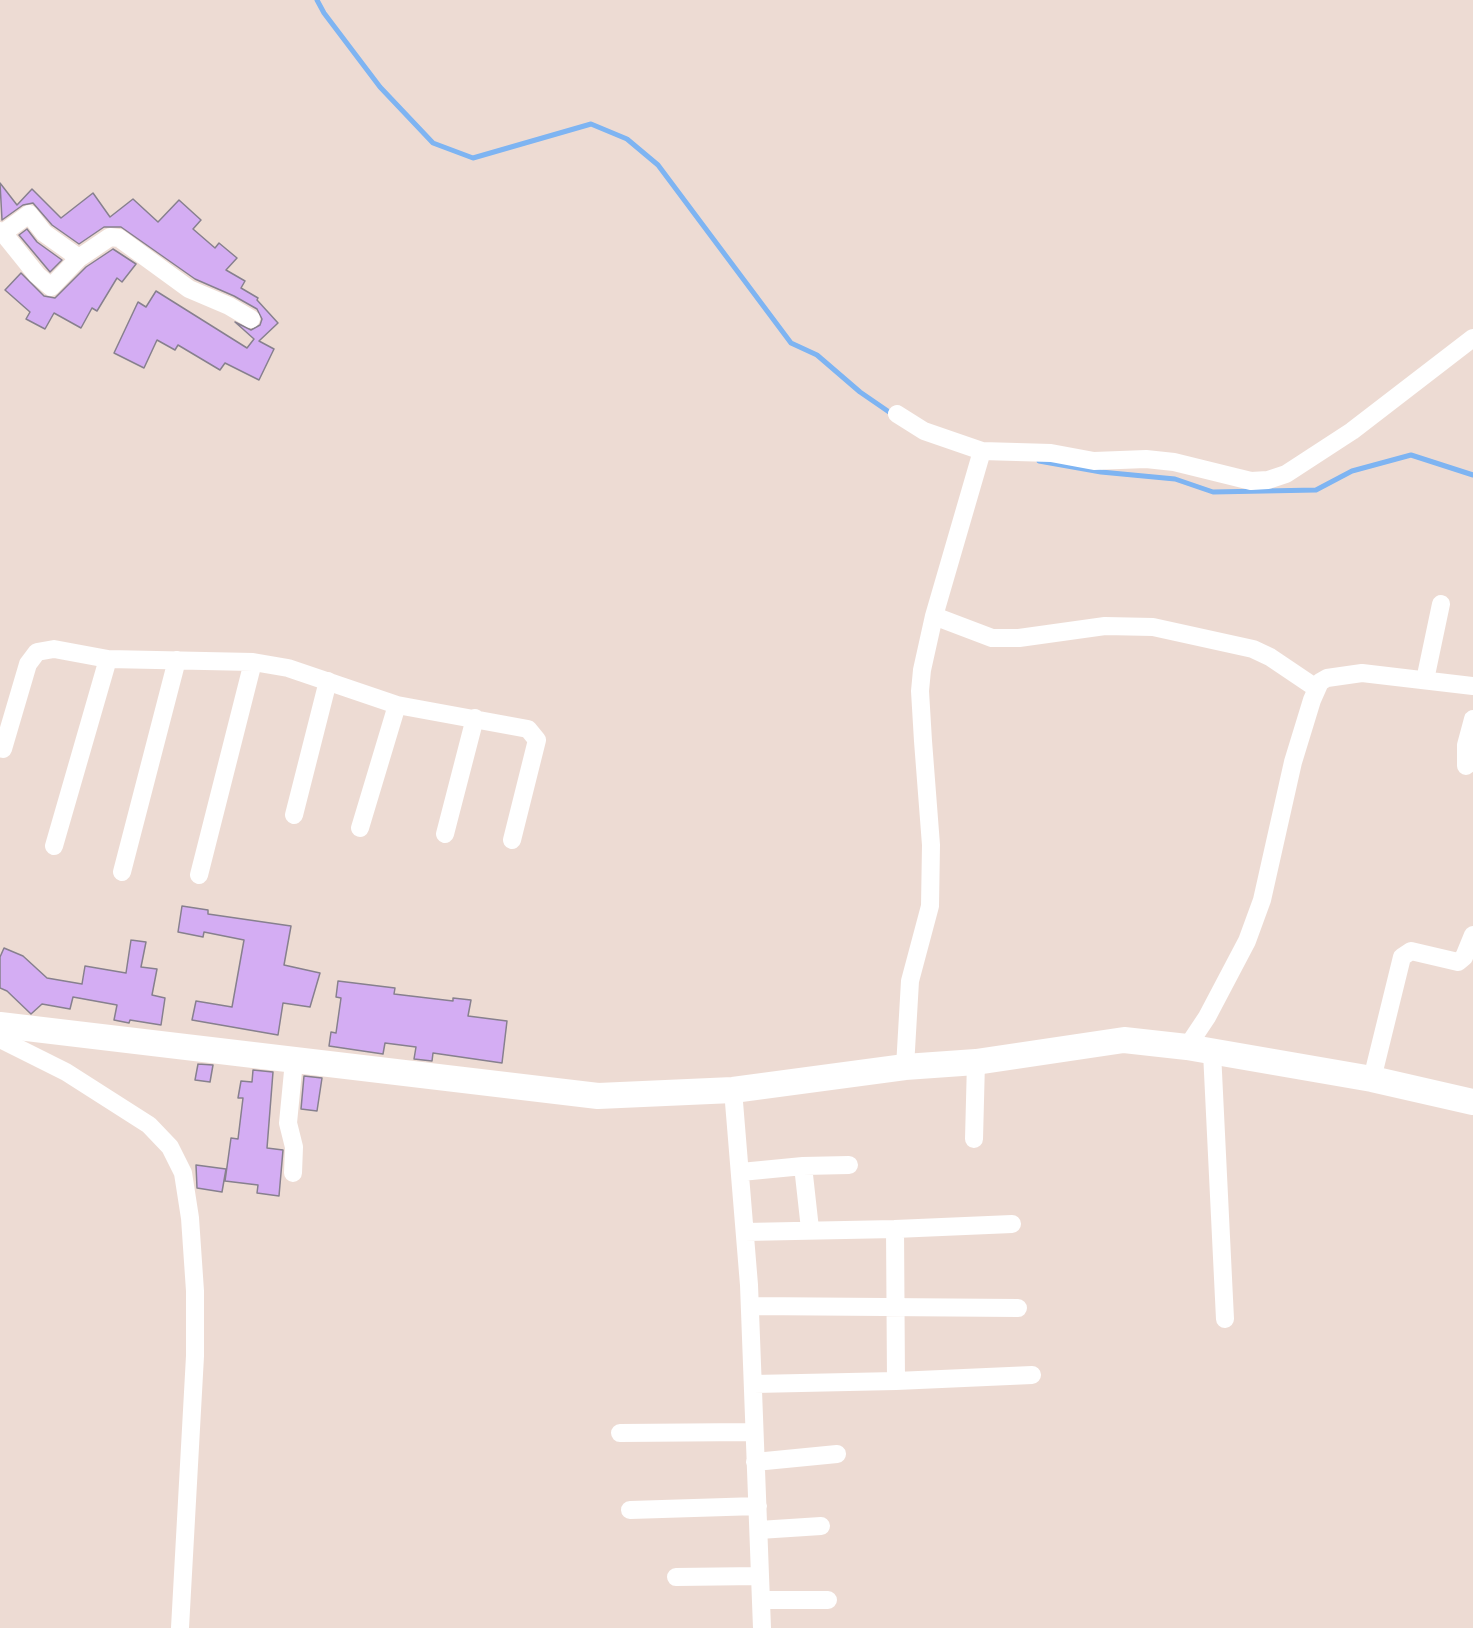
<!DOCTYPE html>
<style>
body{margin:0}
canvas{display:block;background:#eddbd3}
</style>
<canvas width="1473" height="1628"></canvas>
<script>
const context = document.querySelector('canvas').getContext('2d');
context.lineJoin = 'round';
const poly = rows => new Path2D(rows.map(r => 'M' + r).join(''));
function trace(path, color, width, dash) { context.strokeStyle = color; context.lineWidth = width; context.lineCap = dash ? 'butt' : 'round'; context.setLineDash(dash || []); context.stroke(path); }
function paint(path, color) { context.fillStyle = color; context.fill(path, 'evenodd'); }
trace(poly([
 [317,0,324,13,380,87,433,143,473,158,591,124,627,139,658,165,791,343,817,355,860,392,892,414],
 [1039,461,1101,472,1175,479,1213,492,1316,490,1352,471,1411,455,1473,475]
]), '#7eb4f2', 5);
const building = poly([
 [0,183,17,205,32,189,61,218,93,193,110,217,133,199,158,222,179,200,201,220,193,229,215,248,219,243,237,258,226,270,245,281,241,288,258,298,257,300,278,323,259,341,274,349,259,380,225,363,220,370,178,345,175,350,157,340,144,368,114,353,138,302,146,307,156,291,247,348,254,339,235,322,251,330,260,325,262,319,257,309,234,296,195,279,121,227,104,227,79,244,52,225,33,203,23,205,2,220,0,183],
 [27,229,37,242,62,260,50,272,19,235,27,229],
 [113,249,136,264,122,282,117,278,97,311,92,308,81,328,54,313,45,329,26,319,30,312,5,290,21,273,44,296,55,298,86,267,113,249],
 [182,906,208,910,208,914,291,926,284,965,320,973,310,1007,283,1003,278,1035,192,1020,196,1001,232,1007,244,940,204,932,203,937,178,932,182,906],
 [131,940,146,942,141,967,157,969,152,995,165,998,161,1025,130,1020,129,1023,114,1020,117,1005,73,997,70,1009,42,1004,31,1014,7,991,0,988,0,957,4,948,23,956,47,978,82,984,85,966,126,973,131,940],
 [338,981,395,988,394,994,453,1001,453,998,471,1000,468,1016,507,1021,502,1063,433,1053,432,1061,414,1059,416,1047,385,1043,383,1054,329,1046,331,1032,336,1033,341,998,336,997,338,981],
 [198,1064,213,1065,210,1082,195,1080,198,1064],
 [253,1070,273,1072,267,1148,283,1150,279,1196,257,1193,258,1185,225,1181,231,1138,238,1139,243,1098,238,1098,241,1081,252,1082,253,1070],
 [304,1076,322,1078,317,1111,301,1109,304,1076],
 [196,1165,226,1169,222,1192,197,1188,196,1165]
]);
paint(building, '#d4adf3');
trace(building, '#87808e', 1.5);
trace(poly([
 [0,231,3,233,29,214,44,233,79,258,110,237,119,238,189,289,229,306,251,319],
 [3,233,37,275,51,287,79,258],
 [897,414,924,431,982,451],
 [934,616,992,638,1019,638,1105,626,1153,627,1253,649,1270,657,1316,688],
 [108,659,253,662,288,668,397,705,528,729,537,740,512,840],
 [1425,680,1441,604],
 [0,748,3,749,28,664,37,652,54,649,108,659,54,846],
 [1466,766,1466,745,1473,719],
 [294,815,328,681],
 [360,828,397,705],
 [445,834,475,718],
 [122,872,177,660],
 [199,875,253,662],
 [0,1039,66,1072,149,1125,170,1147,183,1173,190,1218,195,1291,195,1356,180,1628],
 [1187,1047,1207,1017,1247,941,1262,900,1293,762,1312,700,1320,682,1327,678,1362,673,1473,686],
 [1212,1052,1225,1319],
 [905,1067,910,981,930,906,931,845,923,741,920,691,922,670,934,616,982,451,1051,453,1094,461,1146,459,1174,462,1251,481,1268,480,1286,474,1352,431,1473,338],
 [1372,1079,1402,957,1411,951,1458,962,1464,957,1473,935],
 [733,1090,749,1285,762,1628],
 [974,1139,976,1062],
 [803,1166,849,1165],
 [741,1172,803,1166,810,1229],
 [293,1173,294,1147,288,1123,294,1061],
 [895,1229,1012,1224],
 [745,1232,895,1229,896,1381,754,1384],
 [750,1306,1018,1308],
 [896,1381,1032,1375],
 [620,1433,753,1432],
 [755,1462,837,1454],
 [630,1510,758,1506],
 [759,1530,821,1526],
 [676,1577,760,1576],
 [761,1600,828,1600]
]), '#fff', 18);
trace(poly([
 [0,1025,598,1096,733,1090,905,1067,976,1062,1124,1040,1187,1047,1372,1079,1473,1102]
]), '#fff', 26);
</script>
